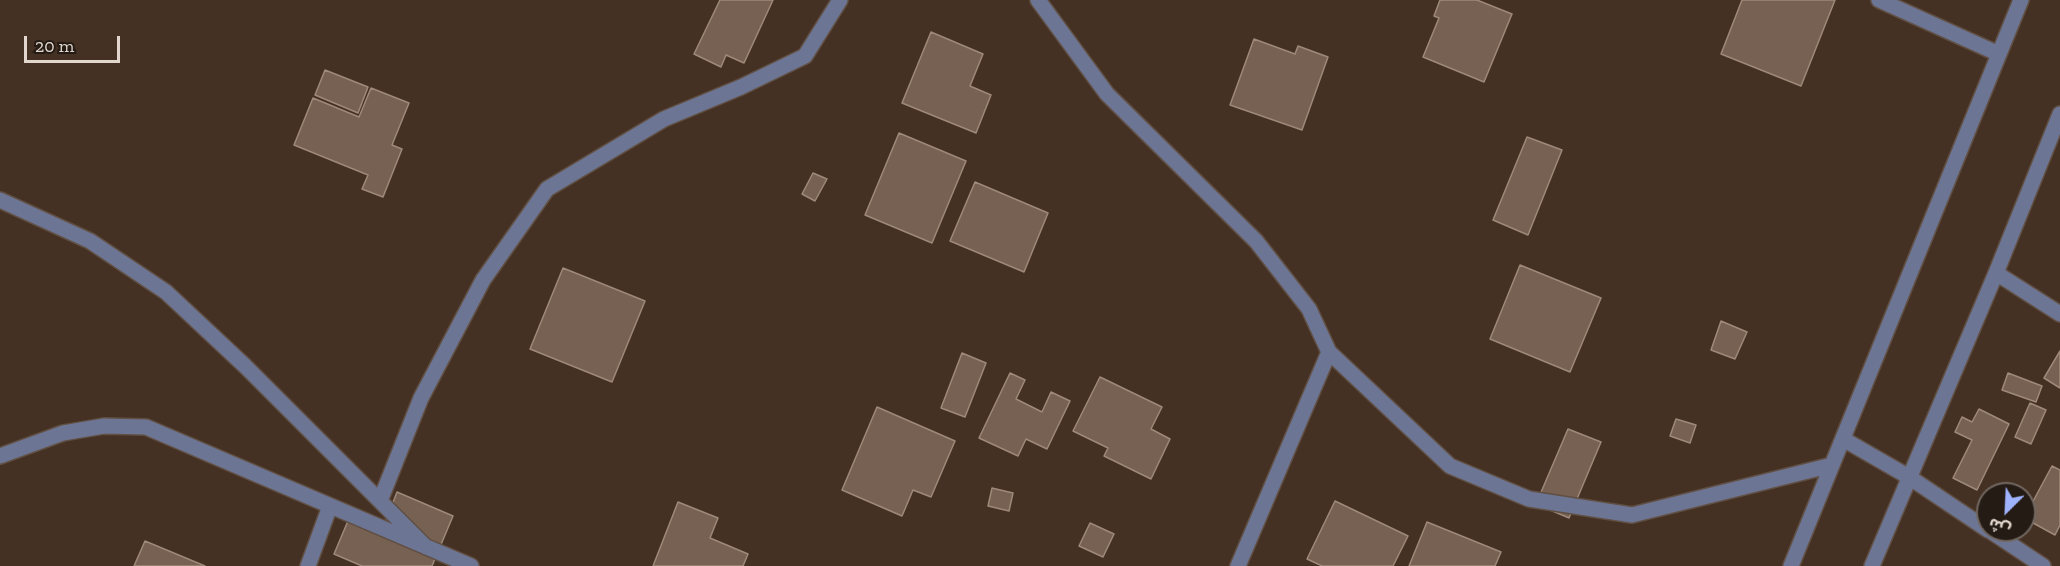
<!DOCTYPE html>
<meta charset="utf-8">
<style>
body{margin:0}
#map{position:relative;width:2060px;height:566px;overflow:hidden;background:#443124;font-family:"Zilla Slab","Noto Sans Arabic",serif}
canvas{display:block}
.north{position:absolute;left:1976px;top:482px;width:60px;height:60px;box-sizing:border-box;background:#241b15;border:2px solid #70665f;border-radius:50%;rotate:204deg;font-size:16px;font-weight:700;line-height:24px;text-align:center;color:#e2d6cd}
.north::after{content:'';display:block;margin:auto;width:21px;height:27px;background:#9fb3fd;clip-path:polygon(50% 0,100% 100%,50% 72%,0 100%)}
.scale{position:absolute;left:24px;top:36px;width:96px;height:27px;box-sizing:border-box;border:3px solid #e2d6cd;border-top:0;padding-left:8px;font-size:18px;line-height:21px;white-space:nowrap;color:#e2d6cd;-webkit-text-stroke:4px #241b15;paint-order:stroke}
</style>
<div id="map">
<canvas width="2060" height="566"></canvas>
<div class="north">ش</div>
<div class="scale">20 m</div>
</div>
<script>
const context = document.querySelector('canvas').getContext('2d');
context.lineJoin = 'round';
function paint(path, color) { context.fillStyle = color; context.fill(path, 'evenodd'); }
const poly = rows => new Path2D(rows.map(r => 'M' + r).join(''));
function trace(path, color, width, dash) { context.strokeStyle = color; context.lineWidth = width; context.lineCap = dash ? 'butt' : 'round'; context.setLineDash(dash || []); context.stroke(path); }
const building = poly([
 [720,0,773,0,744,63,726,55,721,67,694,54,720,0],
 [1440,0,1477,0,1512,14,1484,82,1423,57,1439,18,1434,16,1440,0],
 [1742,0,1835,0,1801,86,1721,54,1742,0],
 [931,32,983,54,970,86,991,95,976,133,902,103,931,32],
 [1254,39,1295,54,1298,46,1328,57,1302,130,1230,105,1254,39],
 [325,70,368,87,358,113,315,95,325,70],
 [371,88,409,103,392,145,402,149,383,197,362,189,368,175,294,145,313,98,359,117,371,88],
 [899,133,966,161,932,243,865,215,899,133],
 [1527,137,1562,150,1528,235,1493,220,1527,137],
 [813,173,827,179,815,201,802,194,813,173],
 [975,182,1048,213,1024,272,950,241,975,182],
 [1520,265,1601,298,1570,372,1490,339,1520,265],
 [563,268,645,301,612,382,530,349,563,268],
 [1721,321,1747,332,1735,359,1711,350,1721,321],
 [2060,351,2060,388,2044,378,2060,351],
 [962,353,986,363,965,417,941,408,962,353],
 [1010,373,1025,380,1016,399,1042,412,1051,392,1070,401,1047,449,1026,439,1018,456,979,438,1010,373],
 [2008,373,2042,386,2036,402,2002,390,2008,373],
 [1100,377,1162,407,1151,429,1170,439,1151,479,1104,456,1108,448,1073,431,1100,377],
 [2030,403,2046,410,2031,444,2015,437,2030,403],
 [877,407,955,441,931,497,913,490,902,516,842,490,877,407],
 [1979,409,2009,424,1977,490,1953,478,1972,440,1955,432,1962,417,1972,422,1979,409],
 [1676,419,1696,425,1690,443,1670,436,1676,419],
 [1568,429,1601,442,1569,518,1536,504,1568,429],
 [2052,466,2060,470,2060,525,2055,535,2024,518,2052,466],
 [992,488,1013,493,1009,511,988,506,992,488],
 [397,492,453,516,432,566,362,566,334,554,353,509,385,523,397,492],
 [1335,501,1408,536,1393,566,1322,566,1307,559,1335,501],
 [678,502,718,518,710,538,748,554,743,566,653,566,678,502],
 [1427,522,1501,552,1495,566,1409,566,1427,522],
 [1090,523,1114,534,1103,557,1079,546,1090,523],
 [145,541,205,566,134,566,145,541]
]);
paint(building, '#766153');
trace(building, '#9f8979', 1.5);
const minor = poly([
 [1038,0,1107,94,1256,241,1309,309,1329,352,1450,466,1529,499,1632,515,1832,465],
 [1879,0,1999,54],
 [0,200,90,241,166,292,245,366,426,547],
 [1996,273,2060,314],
 [1843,439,1909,477,1988,530],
 [0,456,63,433,104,426,146,427,471,566],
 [380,501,421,398,483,280,547,189,664,119,741,87,805,56,840,0],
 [1989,530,2043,566],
 [308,566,330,506],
 [1238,566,1329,352],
 [1791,566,2021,0],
 [1872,566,1996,273,2060,114]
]);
trace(minor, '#604f42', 18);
trace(minor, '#6c7594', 15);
</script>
